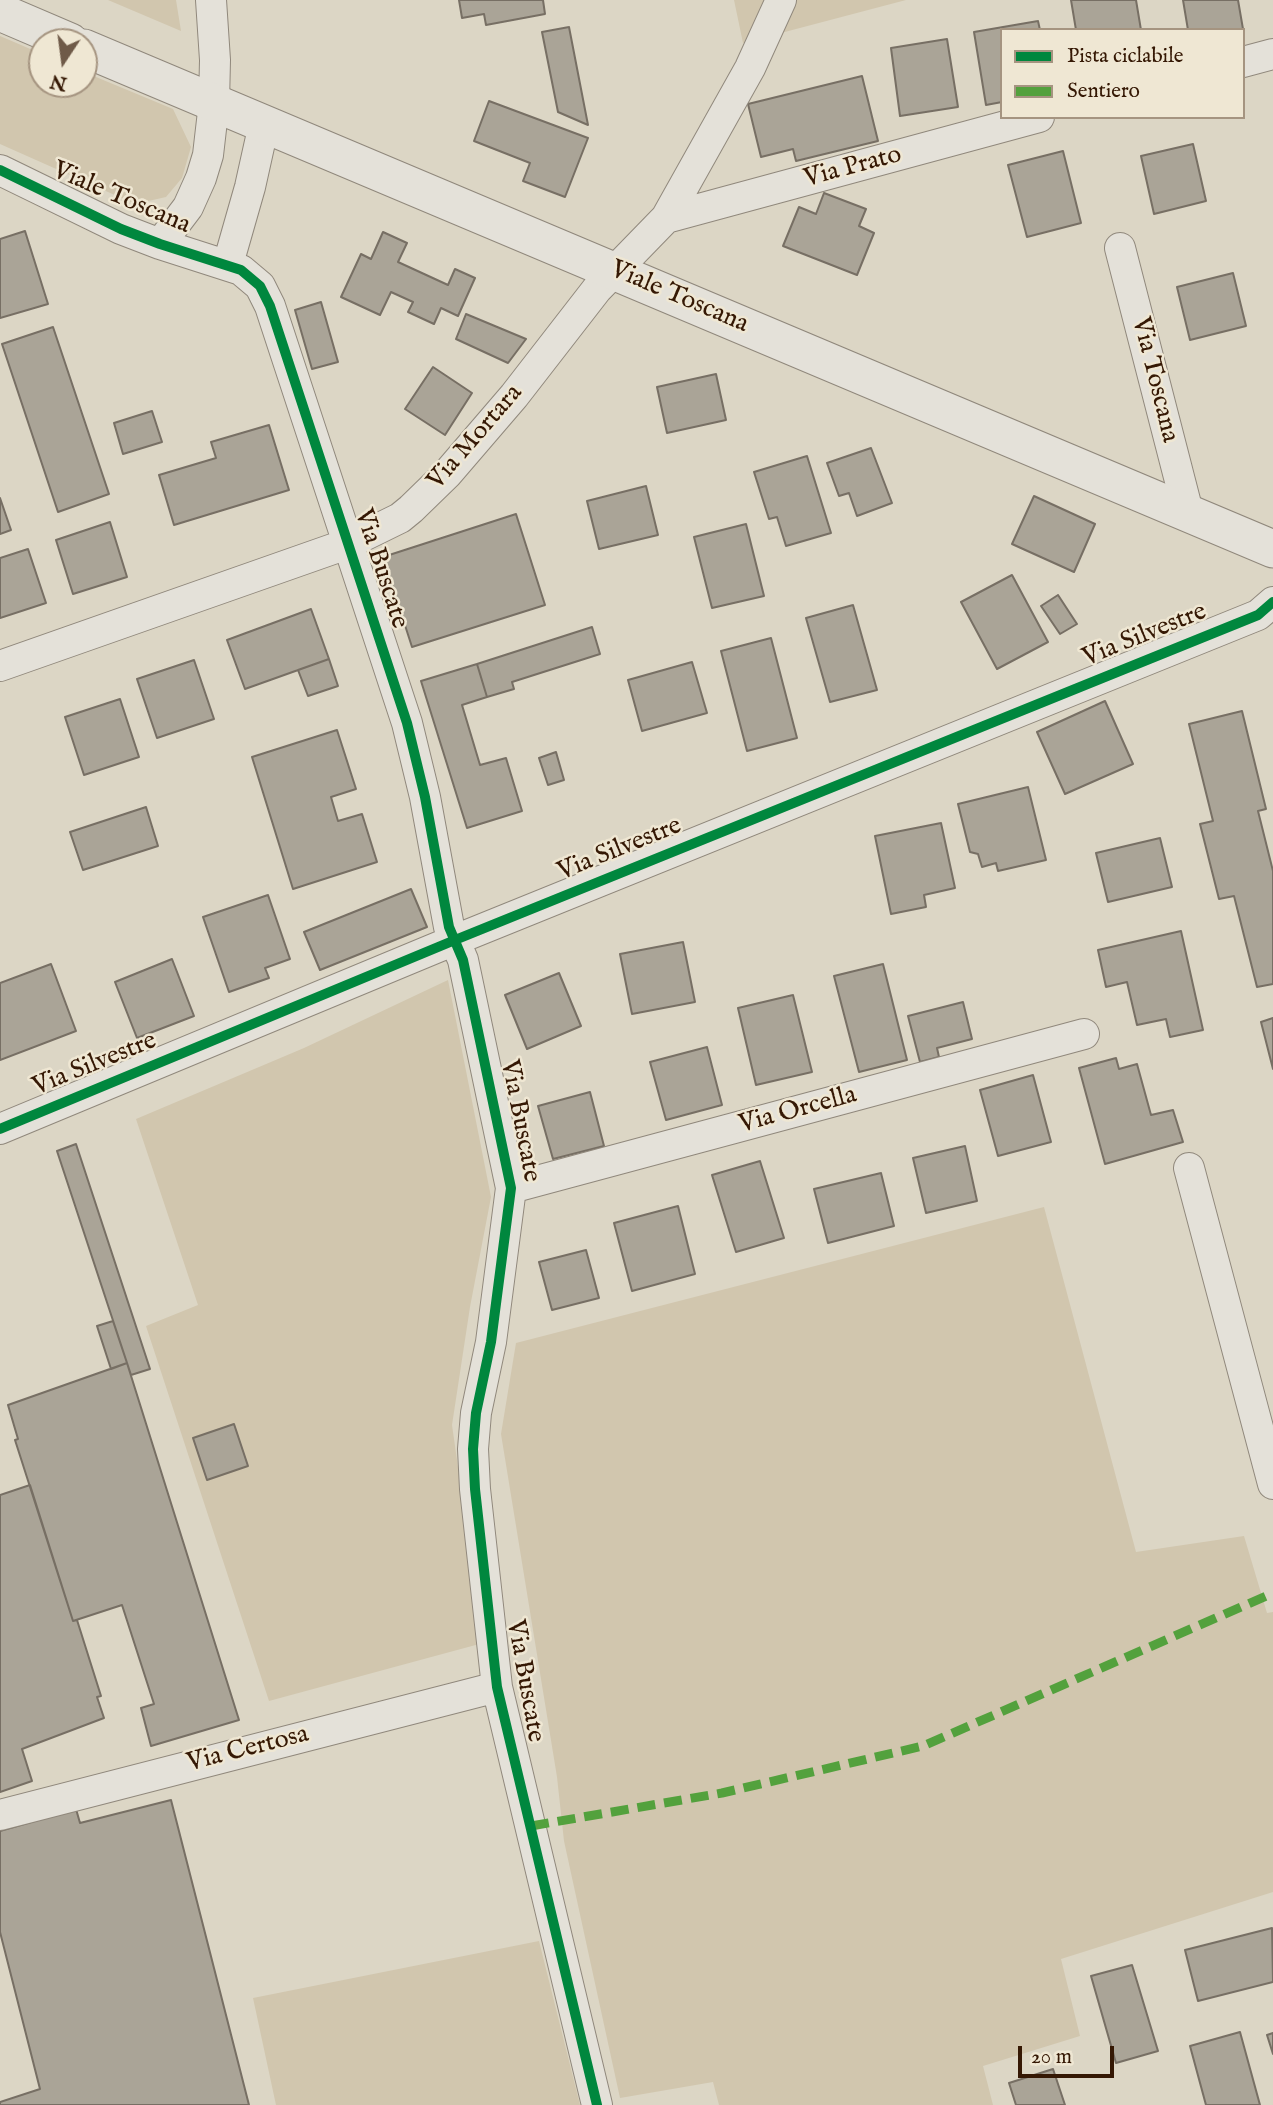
<!DOCTYPE html>
<style>
body{margin:0}
#map{position:relative;width:1273px;height:2105px;overflow:hidden;background:#dcd6c5;font-family:"IM FELL English",serif}
canvas{display:block}
.legend{position:absolute;left:1000px;top:28px;width:245px;height:91px;box-sizing:border-box;background:#efe7d3;border:2px solid #a59480;margin:0;padding:9px 12px;list-style:none;font-size:21px;color:#351804}
.legend li{display:flex;align-items:center;gap:14px;height:35px}
.legend b{width:35px;border:2px solid #a59480}
.north{position:absolute;left:28px;top:28px;width:70px;height:70px;box-sizing:border-box;background:#efe7d3;border:2px solid #a59480;border-radius:50%;rotate:193deg;font-size:19px;font-weight:700;line-height:28px;text-align:center;color:#351804}
.north::after{content:'';display:block;margin:auto;width:24px;height:32px;background:#6f5a48;clip-path:polygon(50% 0,100% 100%,50% 72%,0 100%)}
.scale{position:absolute;left:1018px;top:2046px;width:96px;height:32px;box-sizing:border-box;border:4px solid #351804;border-top:0;padding-left:9px;font-size:21px;line-height:24px;white-space:nowrap;color:#351804;-webkit-text-stroke:5px #efe7d3;paint-order:stroke}
</style>
<div id="map">
<canvas width="1273" height="2105"></canvas>
<ul class="legend">
<li><b style="height:9px;background:#00873e"></b>Pista ciclabile</li>
<li><b style="height:9px;background:#53a13d"></b>Sentiero</li>
</ul>
<div class="north">N</div>
<div class="scale">20 m</div>
</div>
<script>
const context = document.querySelector('canvas').getContext('2d');
context.lineJoin = 'round';
function paint(path, color) { context.fillStyle = color; context.fill(path, 'evenodd'); }
const poly = rows => new Path2D(rows.map(r => 'M' + r).join(''));
function trace(path, color, width, dash) { context.strokeStyle = color; context.lineWidth = width; context.lineCap = dash ? 'butt' : 'round'; context.setLineDash(dash || []); context.stroke(path); }
function label(font, color, halo, rows, align = 'center') {
  context.font = font + ' "IM FELL English",serif'; context.lineWidth = 5; context.setLineDash([]); context.textBaseline = 'middle'; context.strokeStyle = halo; context.fillStyle = color; for (const [text, x, y, turn = 0] of rows) {
    context.save(); context.translate(x, y); context.rotate((+turn || 0) * Math.PI / 180); context.textAlign = isNaN(turn) ? turn : align; if (halo) context.strokeText(text, 0, 0); context.fillText(text, 0, 0); context.restore();
  }
}
paint(poly([
 [108,0,176,0,181,31],
 [734,0,906,0,743,43],
 [0,36,42,54,42,84,84,84,84,72,173,109,191,147,182,178,166,197,135,204,0,144],
 [448,980,491,1197,470,1307,452,1425,483,1643,269,1701,146,1326,198,1305,136,1119,304,1048],
 [1044,1207,1136,1552,1244,1536,1267,1613,1273,1612,1273,1892,1061,1959,1080,2036,983,2066,993,2105,719,2105,713,2082,620,2098,564,1841,557,1777,501,1434,516,1343],
 [539,1941,580,2105,276,2105,253,1998]
]), '#d1c6ae');
const building = poly([
 [459,0,543,0,545,14,486,25,484,14,462,18,459,0],
 [1071,0,1136,0,1141,30,1076,30,1071,0],
 [1183,0,1238,0,1243,29,1188,30,1183,0],
 [1038,21,1040,30,1002,30,1002,102,986,105,974,32,1038,21],
 [569,27,588,125,558,112,542,32,569,27],
 [947,39,958,107,900,116,891,48,947,39],
 [862,76,878,141,796,161,793,149,761,157,748,104,862,76],
 [489,101,588,138,565,197,523,181,530,163,474,141,489,101],
 [1193,144,1206,201,1154,214,1141,156,1193,144],
 [1063,151,1081,223,1027,237,1008,165,1063,151],
 [824,193,866,209,859,226,874,233,857,275,783,246,799,207,816,214,824,193],
 [25,231,48,304,0,318,0,239,25,231],
 [383,232,407,243,398,262,448,285,455,269,475,278,458,316,441,308,434,324,408,312,413,302,391,292,380,315,341,297,361,254,371,259,383,232],
 [1233,273,1246,326,1190,340,1177,287,1233,273],
 [321,302,338,362,312,369,295,310,321,302],
 [466,314,526,339,508,363,456,339,466,314],
 [53,327,109,494,58,512,2,344,53,327],
 [433,367,472,393,445,435,405,409,433,367],
 [716,374,726,420,667,433,657,387,716,374],
 [152,411,162,442,123,454,114,423,152,411],
 [269,425,289,490,174,525,159,475,216,458,211,442,269,425],
 [871,448,892,503,857,516,849,493,839,496,827,463,871,448],
 [807,456,831,533,786,546,777,517,769,519,754,472,807,456],
 [646,486,658,535,599,549,587,501,646,486],
 [1034,496,1095,524,1074,572,1012,544,1034,496],
 [0,498,11,530,0,534,0,498],
 [516,514,545,605,412,647,383,557,516,514],
 [110,522,127,577,73,594,56,540,110,522],
 [746,524,764,596,712,608,694,537,746,524],
 [28,549,46,603,0,618,0,558,28,549],
 [1012,575,1048,642,997,669,961,602,1012,575],
 [1058,595,1077,624,1060,634,1041,606,1058,595],
 [853,605,877,690,830,702,806,618,853,605],
 [311,609,329,659,245,689,227,640,311,609],
 [592,627,600,654,512,682,514,689,487,697,477,664,592,627],
 [771,638,797,738,747,751,721,651,771,638],
 [329,659,338,686,308,696,298,670,329,659],
 [194,660,214,719,157,738,137,679,194,660],
 [692,662,707,713,642,731,628,680,692,662],
 [477,664,487,697,462,705,480,765,506,758,522,811,467,828,421,681,477,664],
 [120,699,139,757,84,775,65,717,120,699],
 [1105,701,1133,764,1065,794,1037,732,1105,701],
 [1242,711,1266,809,1258,811,1273,871,1273,984,1257,987,1234,896,1219,899,1200,824,1213,821,1189,724,1242,711],
 [337,730,356,789,331,797,338,821,362,814,377,862,293,889,252,757,337,730],
 [556,752,564,780,548,785,539,758,556,752],
 [1028,787,1046,860,998,871,996,863,982,867,978,854,970,852,958,804,1028,787],
 [146,807,158,846,83,870,70,832,146,807],
 [941,823,955,888,924,895,926,907,891,914,875,836,941,823],
 [1160,838,1172,887,1108,902,1096,853,1160,838],
 [411,889,427,927,320,970,304,932,411,889],
 [268,895,290,959,265,968,269,978,229,992,203,917,268,895],
 [1181,931,1203,1030,1170,1037,1166,1019,1137,1025,1127,982,1106,987,1098,950,1181,931],
 [683,942,695,1002,632,1014,620,954,683,942],
 [172,959,194,1016,137,1038,115,982,172,959],
 [51,964,76,1031,0,1060,0,983,51,964],
 [883,964,907,1060,859,1072,834,976,883,964],
 [559,973,581,1026,527,1049,505,995,559,973],
 [793,995,812,1072,756,1085,738,1008,793,995],
 [963,1002,972,1039,937,1048,939,1057,920,1062,908,1016,963,1002],
 [1273,1018,1273,1069,1261,1022,1273,1018],
 [707,1047,722,1105,666,1120,650,1062,707,1047],
 [1116,1058,1119,1069,1137,1064,1151,1115,1173,1110,1183,1142,1105,1164,1079,1068,1116,1058],
 [1033,1075,1051,1142,998,1156,980,1090,1033,1075],
 [590,1092,604,1146,553,1159,538,1106,590,1092],
 [76,1144,150,1369,131,1375,57,1151,76,1144],
 [965,1146,977,1201,926,1213,913,1158,965,1146],
 [760,1161,784,1238,736,1252,712,1175,760,1161],
 [881,1173,894,1226,828,1243,814,1189,881,1173],
 [678,1206,695,1274,632,1291,614,1223,678,1206],
 [586,1250,599,1298,552,1310,539,1262,586,1250],
 [113,1321,127,1363,111,1369,97,1326,113,1321],
 [127,1363,239,1720,151,1746,141,1708,154,1704,122,1605,73,1621,15,1440,18,1439,8,1405,127,1363],
 [234,1424,248,1466,207,1480,193,1438,234,1424],
 [30,1485,73,1621,77,1620,101,1696,97,1697,104,1718,22,1749,32,1781,0,1792,0,1495,30,1485],
 [171,1800,249,2105,0,2105,0,2102,40,2089,0,1932,0,1831,76,1809,80,1823,171,1800],
 [1272,1928,1273,1982,1198,2001,1185,1950,1272,1928],
 [1132,1965,1158,2051,1116,2063,1091,1976,1132,1965],
 [1240,2032,1260,2105,1206,2105,1190,2046,1240,2032],
 [1273,2033,1273,2054,1267,2035,1273,2033],
 [1053,2069,1065,2105,1016,2105,1009,2083,1053,2069]
]);
paint(building, '#aaa497');
trace(building, '#776f64', 2);
const minor = poly([
 [1243,62,1273,54],
 [0,170,121,229,160,244,241,270,260,286,270,306,407,723,425,797,449,927,463,960,511,1188,491,1342,476,1413,473,1449,475,1489,497,1687,597,2105],
 [666,218,1039,117],
 [160,244,188,207,201,178,208,155,214,103,215,60,211,0],
 [1120,248,1188,512],
 [228,264,250,187,264,124],
 [0,666,347,544,400,518,411,509,447,474,514,396,597,289,666,218,750,68,781,0],
 [0,1129,455,940,1258,615,1273,602],
 [1189,1168,1273,1484],
 [511,1188,1084,1034],
 [0,1815,497,1687]
]);
const tertiary = poly([
 [0,12,70,42],
 [84,48,1273,549]
]);
trace(minor, '#90887c', 32);
trace(tertiary, '#90887c', 39);
trace(minor, '#e4e1d9', 30);
trace(tertiary, '#e4e1d9', 37);
trace(poly([
 [531,1826,722,1793,923,1746,1273,1593]
]), '#53a13d', 9, [18, 9]);
trace(poly([
 [0,170,121,229,160,244,241,270,260,286,270,306,407,723,425,797,449,927,463,960,511,1188,491,1342,476,1413,473,1449,475,1489,497,1687,597,2105],
 [0,1129,455,940,1258,615,1273,602]
]), '#00873e', 10);
label('26px', '#351804', '#efe7d3', [
 ["Via Prato",853,168,-15],
 ["Viale Toscana",121,199,23],
 ["Viale Toscana",679,298,23],
 ["Via Toscana",1154,380,76],
 ["Via Mortara",476,438,-49],
 ["Via Buscate",380,569,72],
 ["Via Silvestre",1145,636,-22],
 ["Via Silvestre",620,850,-22],
 ["Via Silvestre",95,1065,-22],
 ["Via Orcella",798,1111,-15],
 ["Via Buscate",519,1121,79],
 ["Via Buscate",524,1681,80],
 ["Via Certosa",248,1750,-14]
]);
</script>
